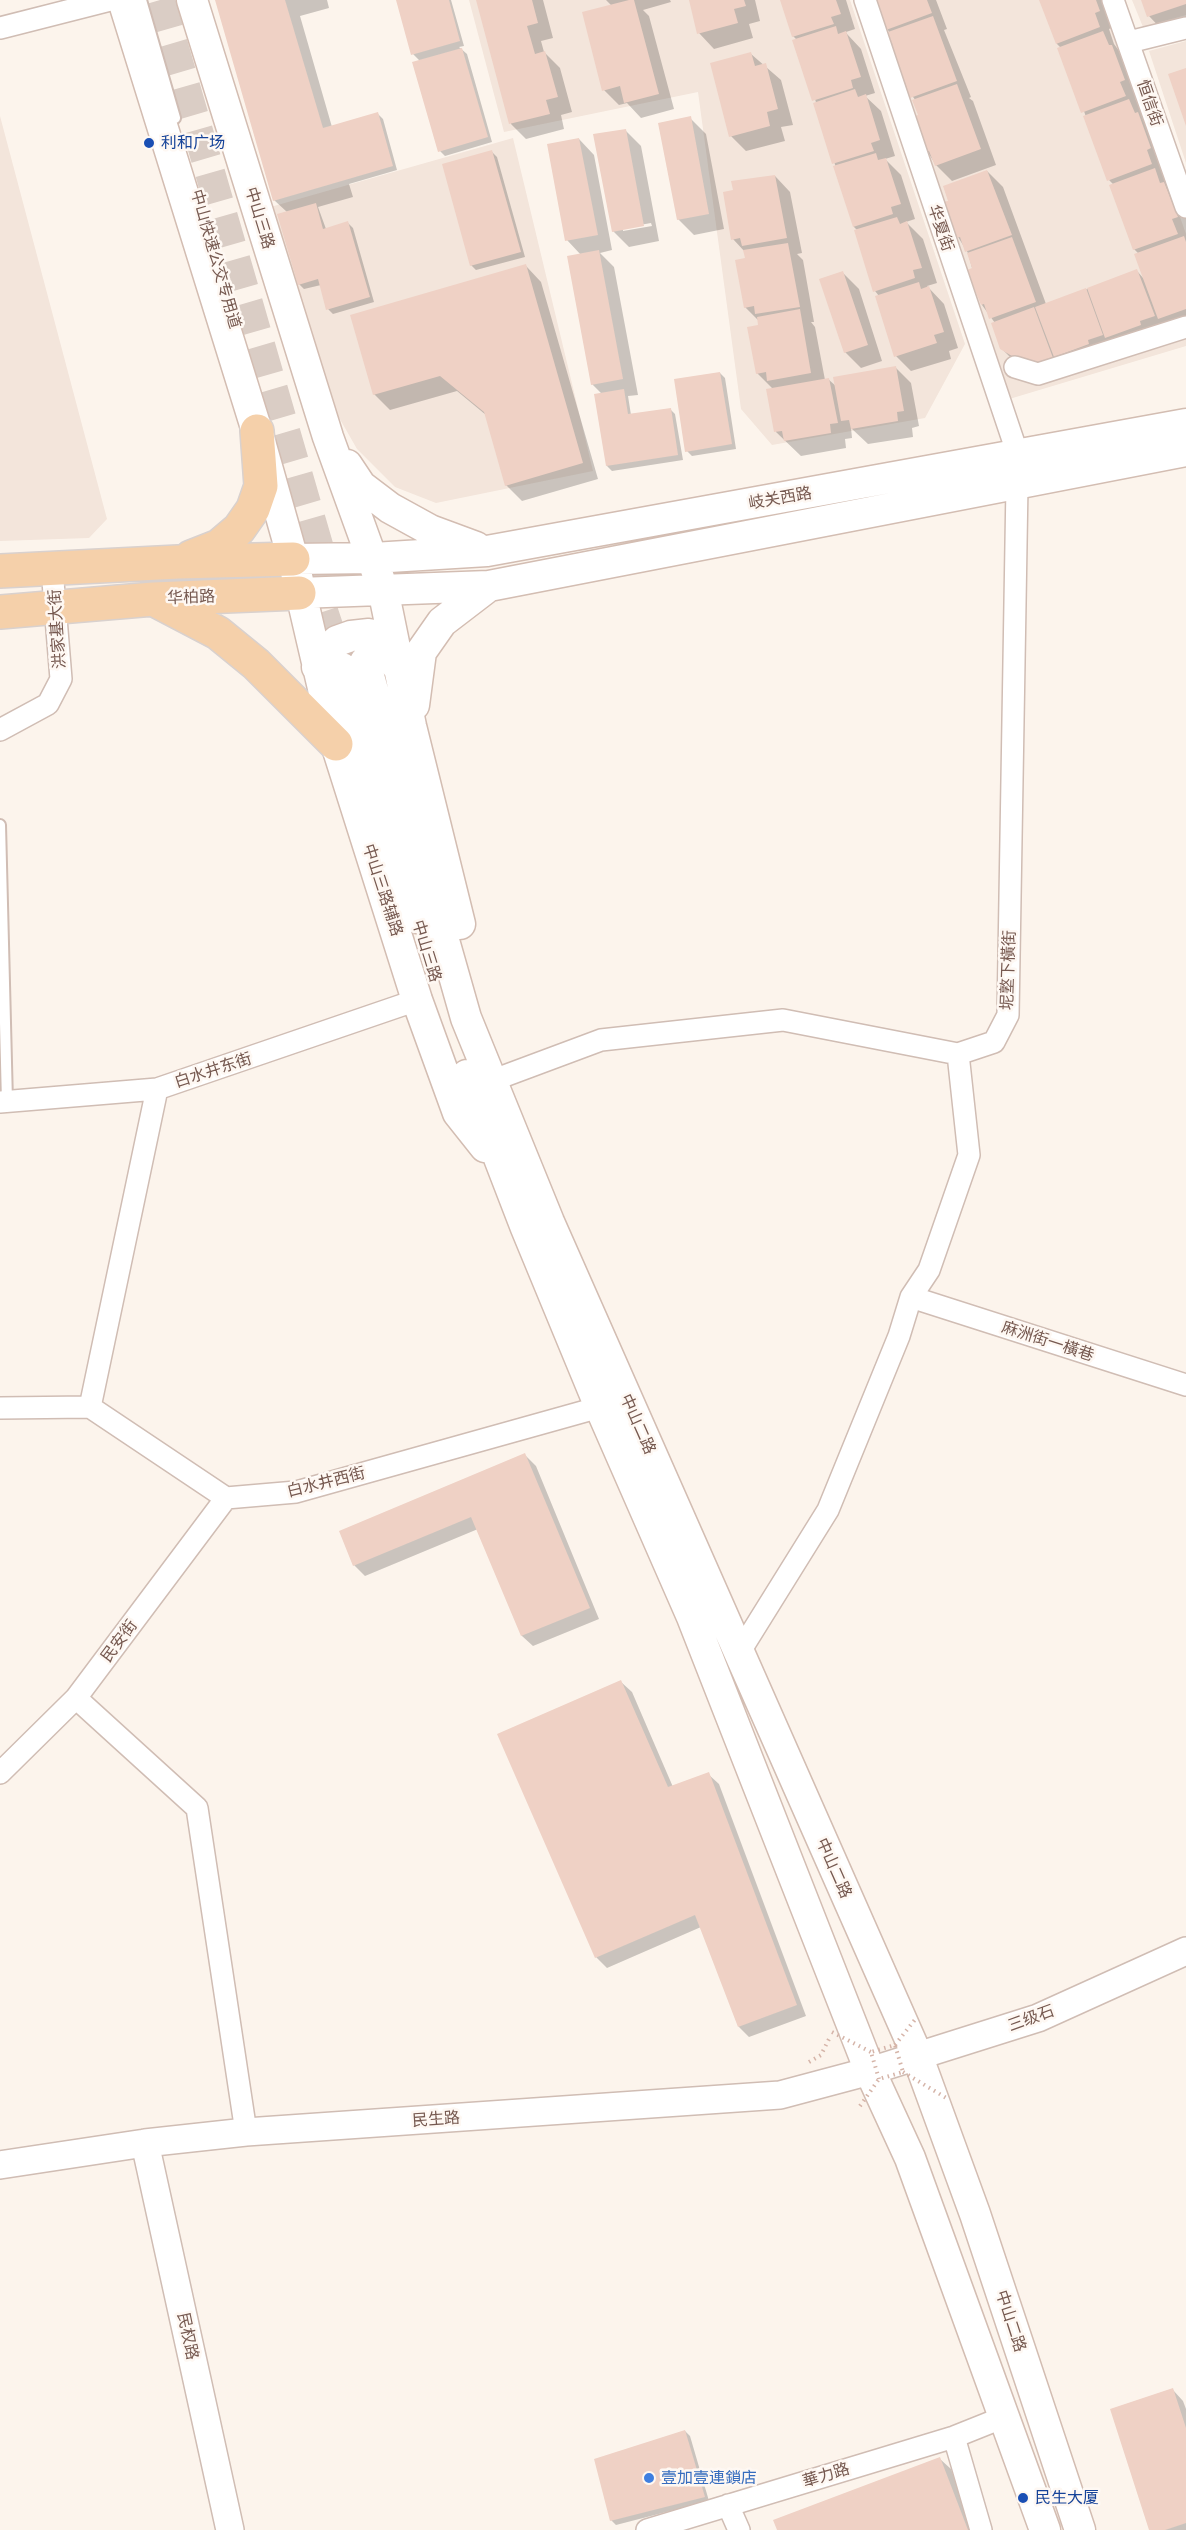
<!DOCTYPE html>
<meta charset="utf-8">
<style>
body{margin:0}
canvas{display:block;background:#fcf4ec}
</style>
<canvas width="1186" height="2530"></canvas>
<script>
const context = document.querySelector('canvas').getContext('2d');
context.lineJoin = 'round';
function paint(path, color) { context.fillStyle = color; context.fill(path, 'evenodd'); }
const poly = rows => new Path2D(rows.map(r => 'M' + r).join(''));
function trace(path, color, width, dash) { context.strokeStyle = color; context.lineWidth = width; context.lineCap = dash ? 'butt' : 'round'; context.setLineDash(dash || []); context.stroke(path); }
function label(font, color, halo, rows, align = 'center') {
  context.font = font + ' "Exo 2","Noto Sans SC",sans-serif'; context.lineWidth = 5; context.setLineDash([]); context.textBaseline = 'middle'; context.strokeStyle = halo; context.fillStyle = color; for (const [text, x, y, turn = 0] of rows) {
    context.save(); context.translate(x, y); context.rotate((+turn || 0) * Math.PI / 180); context.textAlign = isNaN(turn) ? turn : align; if (halo) context.strokeText(text, 0, 0); context.fillText(text, 0, 0); context.restore();
  }
}
paint(poly([
 [469,0,850,0,965,344,925,418,772,445,741,409,698,92,504,132],
 [870,0,1103,0,1186,234,1186,346,1006,400],
 [1132,0,1186,0,1186,15,1143,27],
 [1186,41,1186,163,1149,51],
 [0,116,107,519,89,538,0,541],
 [513,138,593,471,436,503,395,487,357,449,333,407,267,208]
]), '#f3e5db');
paint(poly([
 [217,0,327,0,329,8,300,16,332,127,378,114,383,119,397,170,349,184,353,197,318,207,326,229,348,223,353,228,374,302,333,314,328,309,321,285,304,289,299,284,287,212,274,200],
 [397,0,451,0,464,46,459,47,467,54,492,142,445,156,440,151,420,61,413,54],
 [478,0,543,0,553,38,541,41,544,52,560,68,572,112,561,115,564,129,526,139,511,124],
 [606,0,670,0,671,2,643,10,649,16,674,109,641,118,627,103,619,105,604,90,612,6],
 [690,0,755,0,760,21,749,24,753,38,714,49,699,33],
 [781,0,846,0,855,29,846,32,847,34,861,49,875,93,865,96,881,111,895,156,885,159,901,175,915,219,906,222,923,239,937,283,927,286,944,304,958,348,949,351,951,359,911,371,896,356,879,296,875,291,858,231,854,227,797,40,793,36],
 [872,0,936,0,947,29,944,30,971,97,969,98,973,101,996,165,952,181,936,165,927,151,916,101,903,83,889,32],
 [1040,0,1104,0,1114,27,1109,29,1114,44,1127,62,1140,96,1135,98,1144,116,1165,180,1186,217,1186,330,1104,359,1017,364,1001,348,995,323,982,305,968,253,958,237,950,201,987,171,1003,187,1046,304,1137,271,1144,279,1139,254,1134,249,1114,185,1109,180,1061,48,1057,44],
 [1143,0,1186,0,1186,24,1164,32,1149,16],
 [751,54,781,80,793,125,781,127,785,141,746,151,731,136],
 [690,118,706,134,724,229,694,235,678,219],
 [625,130,641,146,659,241,629,247,613,231],
 [651,223,652,226,623,231,623,228],
 [579,139,594,155,612,250,600,253,614,267,638,395,628,396,631,415,670,409,675,414,683,460,612,471,607,466,602,394,592,384,581,255,567,240],
 [492,152,497,157,525,257,476,270,471,265],
 [775,176,790,192,802,253,797,254,803,260,814,322,811,322,815,327,825,380,828,379,837,387,895,367,911,383,919,426,912,428,913,437,868,444,851,428,852,438,845,439,846,448,801,456,776,432,773,389,757,373,759,321,745,307,745,252,733,239],
 [526,266,541,282,598,479,522,501,506,485,486,415,457,391,390,410,374,394],
 [843,273,859,289,882,361,861,368,845,352],
 [720,373,725,378,736,449,692,456,687,451],
 [525,1455,536,1466,599,1619,533,1646,522,1636,478,1529,365,1576,354,1565,341,1532],
 [621,1682,632,1692,673,1787,708,1774,719,1784,806,2016,749,2037,739,2027,701,1927,607,1968,596,1957],
 [1173,2390,1183,2401,1186,2409,1186,2530,1151,2530],
 [685,2431,690,2436,709,2501,616,2525,611,2520],
 [940,2459,951,2469,973,2530,779,2530]
]), '#0003');
paint(poly([
 [215,0,285,0,323,128,378,112,393,166,273,201],
 [396,0,449,0,460,41,411,55],
 [476,0,532,0,538,23,527,26,535,54,545,51,558,97,546,100,550,114,509,124],
 [629,0,634,0,659,94,624,103,620,86,602,91,582,12],
 [689,0,744,0,746,6,734,9,738,23,697,34],
 [780,0,836,0,841,14,831,17,834,24,792,37],
 [871,0,927,0,932,13,886,30],
 [1039,0,1096,0,1100,11,1095,13,1100,27,1056,44],
 [1141,0,1186,0,1186,4,1147,17],
 [933,16,957,81,910,98,905,83,901,84,888,48,893,46,888,32],
 [836,26,838,34,846,31,861,77,851,80,853,88,812,101,792,40],
 [1103,31,1109,45,1112,45,1125,80,1120,82,1126,96,1081,113,1057,48],
 [462,48,488,137,438,152,412,62],
 [751,52,755,66,766,63,778,109,767,112,770,126,729,137,710,63],
 [1186,68,1186,126,1168,74],
 [957,84,981,149,935,166,929,151,926,152,913,117,918,115,912,100],
 [855,89,858,97,866,94,880,140,871,143,874,151,832,164,813,103],
 [1129,99,1135,113,1138,112,1151,148,1147,150,1152,164,1107,181,1083,116],
 [691,116,709,214,677,220,658,123],
 [626,129,644,226,612,232,593,134],
 [579,138,598,235,565,241,547,144],
 [492,150,521,252,470,266,442,164],
 [876,153,878,160,886,158,901,204,891,207,893,214,853,227,833,166],
 [1155,168,1160,183,1164,182,1178,217,1172,219,1178,234,1133,250,1109,185],
 [987,170,1012,235,965,252,960,237,956,238,943,202,948,201,943,186],
 [775,175,787,238,742,246,740,238,731,240,723,192,733,190,731,181],
 [316,203,323,229,348,221,370,297,326,310,318,279,298,285,277,214],
 [897,217,900,224,907,221,922,268,913,270,915,278,873,292,854,230],
 [1184,236,1186,242,1186,309,1158,319,1134,254],
 [1012,237,1036,302,989,319,984,304,981,305,967,270,972,268,967,253],
 [788,243,800,307,755,314,754,306,744,308,735,260,745,258,743,250],
 [599,250,623,379,591,385,567,256],
 [526,264,583,463,505,486,484,412,440,376,373,395,350,315],
 [1137,269,1155,316,1140,321,1141,325,1105,338,1087,288],
 [843,271,868,345,844,353,819,279],
 [919,282,921,289,929,286,944,332,934,335,937,343,894,357,875,296],
 [1086,288,1103,335,1088,340,1089,344,1054,357,1035,307],
 [1034,307,1053,358,1029,366,1000,349,991,323],
 [800,309,811,373,767,381,766,372,756,374,747,327,758,325,757,317],
 [896,366,904,411,897,412,898,421,851,429,849,420,841,421,833,377],
 [720,372,732,444,685,452,674,379],
 [829,378,838,423,830,424,831,433,784,441,782,431,774,432,766,389],
 [624,389,628,414,671,408,678,455,606,466,594,394],
 [525,1453,590,1608,521,1636,471,1517,353,1566,339,1531],
 [621,1680,668,1787,709,1772,797,2005,738,2027,695,1915,595,1958,497,1734],
 [1173,2388,1186,2428,1186,2523,1165,2530,1149,2530,1110,2409],
 [685,2430,705,2497,610,2521,594,2459],
 [940,2457,968,2530,777,2530,773,2520]
]), '#efd1c5');
trace(poly([
 [160,0,329,583],
 [309,569,342,668]
]), '#dacdc5', 30, [30, 15]);
const service = poly([
 [141,0,175,118],
 [0,825,7,1102]
]);
const minor = poly([
 [865,0,1018,455],
 [1113,0,1186,207],
 [0,28,110,0],
 [1129,42,1186,28],
 [1015,367,1038,374,1186,327],
 [0,730,48,704,61,679,52,569],
 [491,1081,601,1040,783,1020,958,1054,994,1042,1008,1015,1017,485],
 [0,1102,157,1089,417,1000],
 [911,1297,1186,1385],
 [90,1407,157,1089],
 [0,1408,90,1407,226,1498,296,1492,600,1407],
 [739,1653,828,1510,899,1336,911,1297,929,1270,969,1155,958,1054],
 [76,1698,197,1808,246,2132],
 [0,1773,76,1698,226,1498],
 [954,2437,981,2530],
 [728,2505,739,2530],
 [647,2530,954,2437,1004,2417]
]);
const tertiary = poly([
 [145,2143,230,2530],
 [0,2165,145,2143,246,2132,780,2095,870,2071,1038,2018,1186,1951]
]);
const secondary = poly([
 [123,0,257,431,293,559,336,744,417,1000,458,1113,485,1147],
 [192,0,328,437,383,589,411,726,460,924],
 [347,465,361,486,390,508,430,530,476,547],
 [293,559,373,558,487,551,1186,424],
 [299,593,489,586,1186,451],
 [365,662,466,1018,549,1222,917,2055,975,2214,1080,2530],
 [317,667,323,654,337,641,351,636,369,634,384,645,397,666],
 [342,668,417,918],
 [414,705,421,652,442,622,489,586],
 [467,1075,526,1228,600,1407,692,1617,870,2071,910,2158,1045,2530]
]);
const primary = poly([
 [191,557,219,546,239,529,253,509,261,486,257,431],
 [0,571,178,562,293,559],
 [155,600,218,633,256,664,336,744],
 [0,612,154,599,299,593]
]);
trace(service, '#d0bdb4', 14);
trace(minor, '#d0bdb4', 24);
trace(tertiary, '#d0bdb4', 30);
trace(secondary, '#d3bdb2', 33);
trace(primary, '#d9d1ce', 36);
trace(poly([
 [809,2062,821,2055,830,2037]
]), '#d5b4a8', 4, [1.5, 4.5]);
trace(service, '#fff', 10);
trace(minor, '#fff', 21);
trace(tertiary, '#fff', 27);
trace(secondary, '#fff', 30);
trace(primary, '#f5d0aa', 33);
trace(poly([
 [832,2032,871,2052],
 [895,2045,917,2017],
 [903,2072,948,2099],
 [860,2106,879,2079,903,2072,895,2045,871,2052,879,2079]
]), '#d5b4a8', 4, [1.5, 4.5]);
for (const [x, y, r, color] of [
 [149,143,6,"#1a4fb4"],
 [649,2478,6,"#3f7fe0"],
 [1023,2498,6,"#1a4fb4"]
]) { const dot = new Path2D(); dot.arc(x, y, r, 0, 2 * Math.PI); context.fillStyle = color; context.fill(dot); trace(dot, '#fef8f3', 2); }
label('16px', '#765950', '#fef8f3', [
 ["恒信街",1150,103,71],
 ["中山三路",260,218,73],
 ["华夏街",941,228,71],
 ["中山快速公交专用道",216,259,74],
 ["岐关西路",780,498,-10],
 ["华柏路",191,597,-2],
 ["洪家基大街",57,629,-94],
 ["中山三路辅路",383,890,72],
 ["中山三路",427,951,73],
 ["坭墪下橫街",1008,970,-88],
 ["白水井东街",213,1070,-18],
 ["麻洲街一橫巷",1048,1341,18],
 ["中山二路",638,1424,66],
 ["白水井西街",326,1482,-14],
 ["民安街",119,1641,-53],
 ["中山二路",834,1868,66],
 ["三级石",1031,2018,-20],
 ["民生路",436,2119,-4],
 ["中山二路",1011,2321,72],
 ["民权路",188,2336,78],
 ["華力路",826,2475,-17]
]);
label('16px', '#164399', '#fef8f3', [
 ["利和广场",161,143],
 ["民生大厦",1035,2498]
], 'left');
label('16px', '#366cbe', '#fef8f3', [
 ["壹加壹連鎖店",661,2478]
], 'left');
</script>
